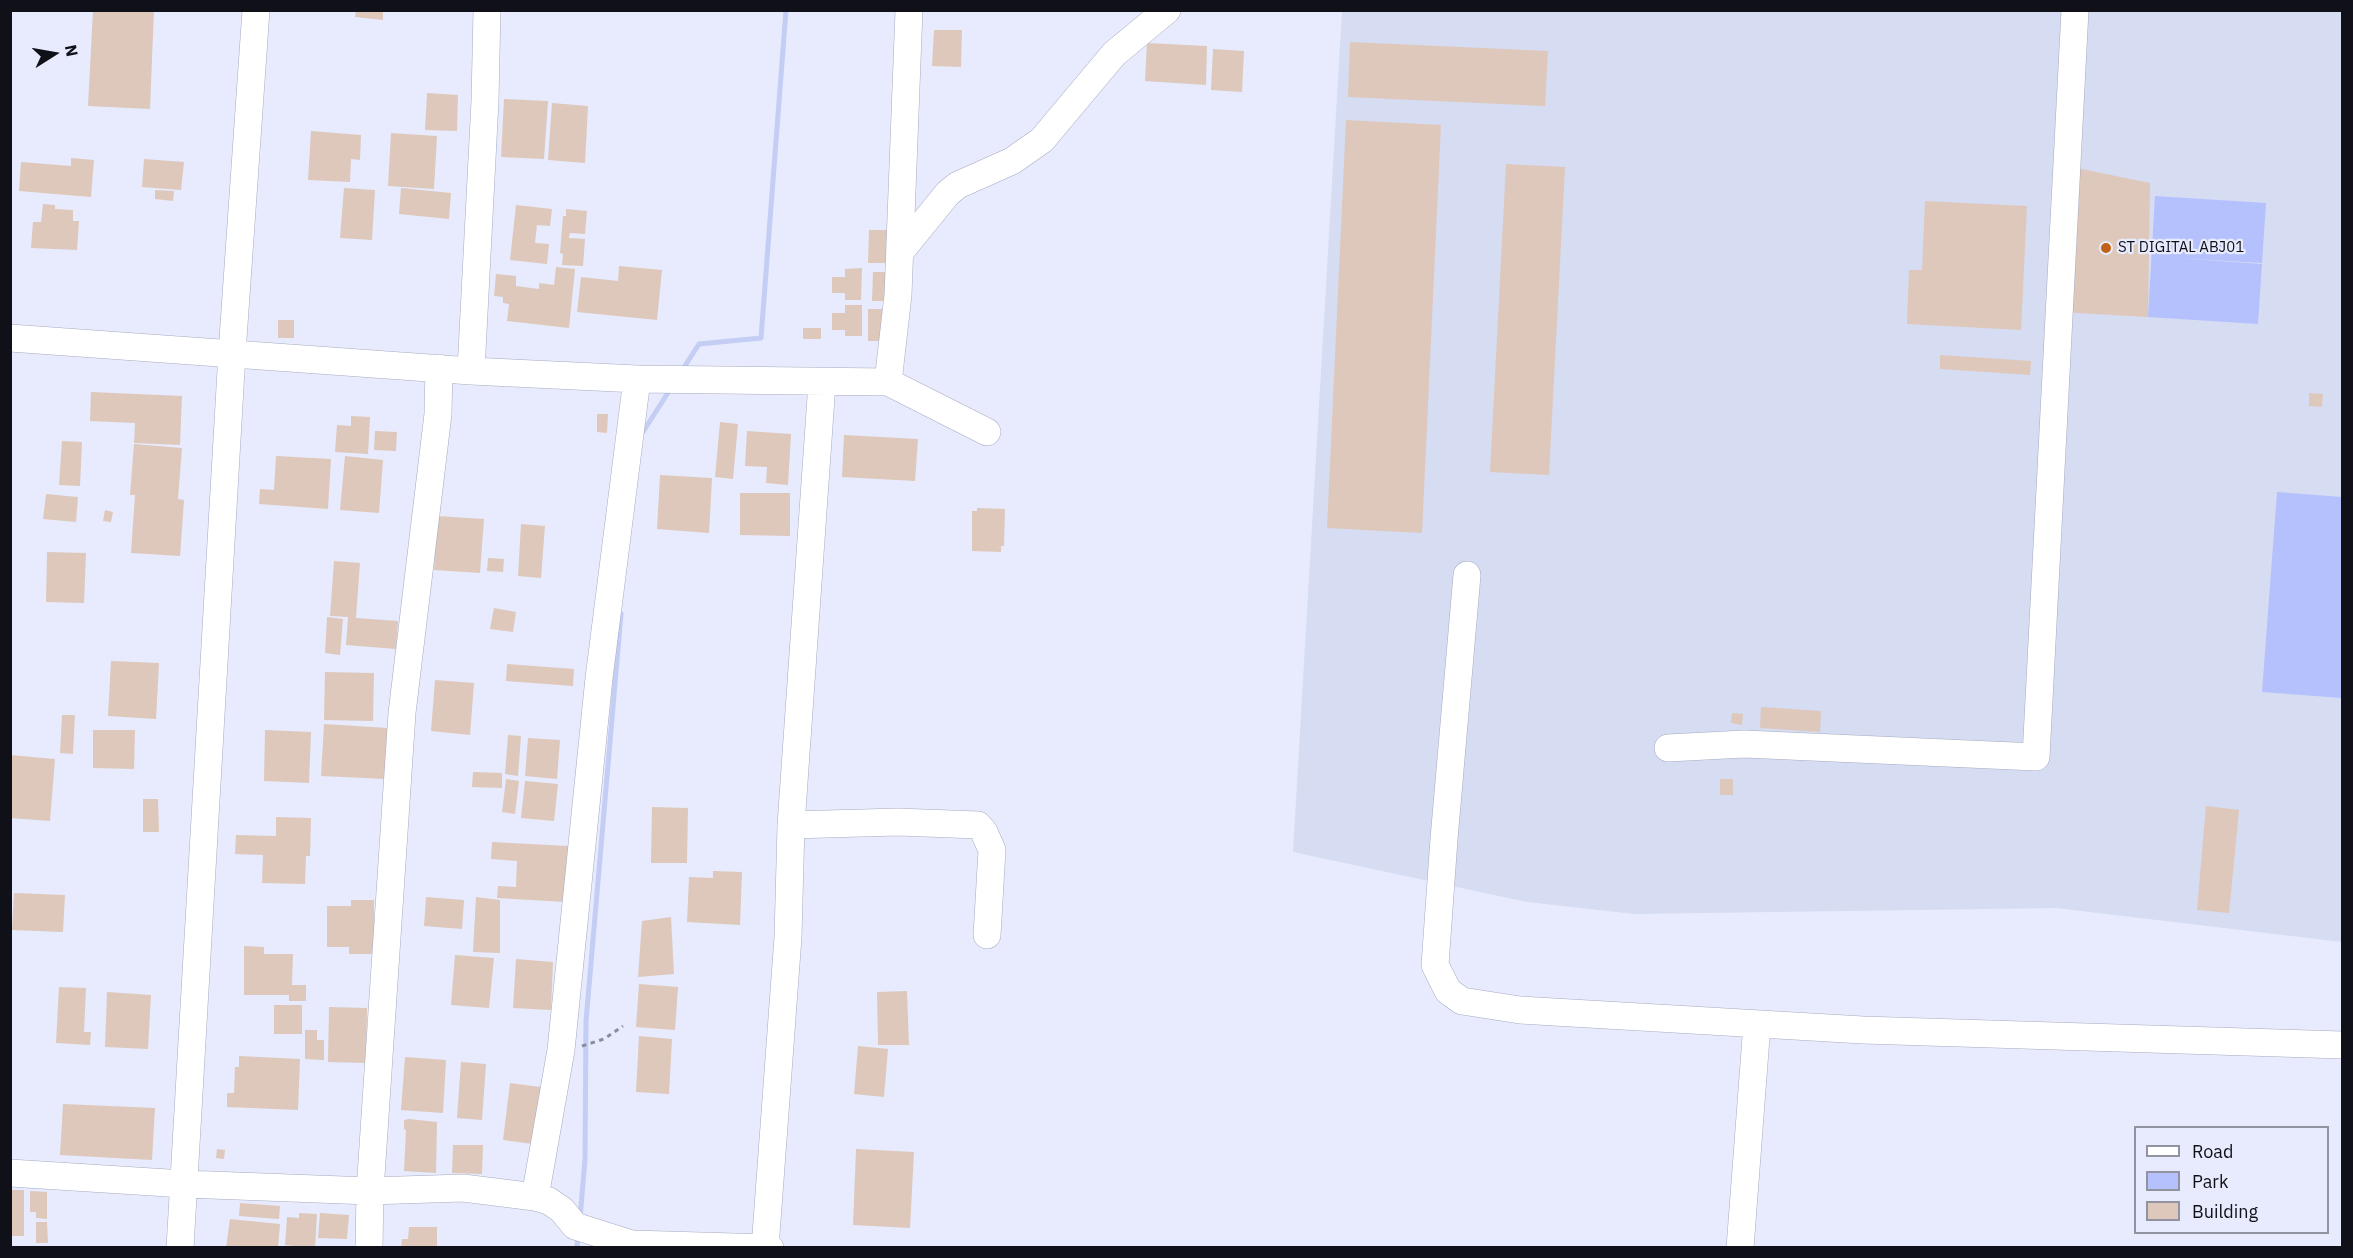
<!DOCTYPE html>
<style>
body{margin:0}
#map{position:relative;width:2353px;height:1258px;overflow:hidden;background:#e7ebfd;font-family:"IBM Plex Sans",sans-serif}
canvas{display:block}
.frame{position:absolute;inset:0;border:12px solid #0f1018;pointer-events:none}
.legend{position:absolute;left:2134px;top:1126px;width:195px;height:108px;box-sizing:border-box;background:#e7ebfd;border:2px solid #9193a1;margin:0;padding:8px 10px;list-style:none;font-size:18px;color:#0f1018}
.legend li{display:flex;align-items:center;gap:12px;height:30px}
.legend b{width:30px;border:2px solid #9193a1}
.north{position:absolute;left:24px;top:24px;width:60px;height:60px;-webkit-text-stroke:4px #e7ebfd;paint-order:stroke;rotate:79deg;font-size:16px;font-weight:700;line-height:24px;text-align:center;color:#0f1018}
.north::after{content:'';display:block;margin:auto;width:21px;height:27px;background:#0f1018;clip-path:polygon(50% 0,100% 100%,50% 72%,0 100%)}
</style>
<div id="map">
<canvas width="2353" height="1258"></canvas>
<div class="frame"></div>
<ul class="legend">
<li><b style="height:8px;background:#fff"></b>Road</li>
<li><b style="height:16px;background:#b5c1fd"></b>Park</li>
<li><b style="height:16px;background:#dec8bb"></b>Building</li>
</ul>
<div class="north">N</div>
</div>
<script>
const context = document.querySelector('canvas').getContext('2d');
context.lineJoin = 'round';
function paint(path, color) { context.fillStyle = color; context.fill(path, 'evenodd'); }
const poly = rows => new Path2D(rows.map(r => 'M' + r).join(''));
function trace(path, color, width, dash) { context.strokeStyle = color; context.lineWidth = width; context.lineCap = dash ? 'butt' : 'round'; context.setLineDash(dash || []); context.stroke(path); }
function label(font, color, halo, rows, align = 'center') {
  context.font = font + ' "IBM Plex Sans",sans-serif'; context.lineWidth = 4.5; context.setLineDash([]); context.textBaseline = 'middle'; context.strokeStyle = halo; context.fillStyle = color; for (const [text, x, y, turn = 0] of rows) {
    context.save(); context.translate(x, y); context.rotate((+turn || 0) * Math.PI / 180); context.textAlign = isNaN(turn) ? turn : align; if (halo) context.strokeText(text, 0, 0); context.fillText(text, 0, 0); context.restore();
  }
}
paint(poly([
 [1342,11,2342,11,2342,942,2056,908,1634,914,1527,902,1293,852]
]), '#d6dcf2');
paint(poly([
 [2155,196,2266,203,2262,263,2178,258,2262,264,2258,324,2148,317],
 [2277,492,2342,497,2342,698,2262,692]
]), '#b5c1fd');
trace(poly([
 [681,372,699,344,761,338,786,10],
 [641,435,671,388],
 [580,1218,585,1160,586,1021,621,614],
 [577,1248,578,1236]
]), '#c4cdf4', 5);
paint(poly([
 [93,10,154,10,150,109,88,106],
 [356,10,383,10,383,20,355,17],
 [934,30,962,30,961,67,932,66],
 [1350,42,1548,51,1545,106,1348,97],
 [1147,43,1207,46,1206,85,1145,81],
 [1213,49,1244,51,1242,92,1211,90],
 [427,93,458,95,457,131,425,130],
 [504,99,548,101,544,159,501,157],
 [552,103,588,106,585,163,548,160],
 [1346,120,1441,125,1422,533,1327,528],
 [311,131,361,135,360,160,351,159,350,182,308,180],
 [391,133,437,136,434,189,388,186],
 [71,158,94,160,91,197,19,191,21,162,71,166],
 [144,159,184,162,181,190,142,187],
 [1506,164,1565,167,1549,475,1490,472],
 [2067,166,2150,183,2148,317,2060,312],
 [344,188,375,190,372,240,340,238],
 [401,188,451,193,449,219,399,214],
 [155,190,174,191,173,201,155,199],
 [1925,201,2027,206,2021,330,1907,324,1909,270,1922,270],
 [43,204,55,205,55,209,73,210,73,221,79,221,77,250,31,248,33,222,41,222],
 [516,205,552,209,550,226,537,225,535,243,549,244,547,264,510,260],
 [566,209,587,211,585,234,570,233,569,238,585,239,583,266,562,265,563,254,560,253,563,216,566,216],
 [869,230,891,230,890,263,868,263],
 [619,266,662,270,657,320,577,312,581,277,618,281],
 [556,267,575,269,569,328,507,321,509,304,503,303,503,297,494,296,496,274,516,276,516,286,539,289,539,283,554,285],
 [862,268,861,300,845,300,845,293,832,293,832,277,845,277,845,269],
 [873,272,889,272,888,301,872,301],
 [845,305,862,305,862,336,845,336,845,330,832,330,832,313,845,313],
 [868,309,885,309,884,341,868,341],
 [278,320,294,320,294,338,278,338],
 [803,328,821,328,821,339,803,339],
 [1940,355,2031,361,2030,375,1940,369],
 [91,392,182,396,180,445,134,443,135,423,90,421],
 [2309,393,2323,394,2322,407,2309,406],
 [597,414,608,414,607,433,597,432],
 [351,416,370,417,368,454,335,452,337,425,351,426],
 [720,422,738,424,733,479,715,477],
 [375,431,397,432,396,451,374,450],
 [747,431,791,434,788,485,766,483,767,467,745,466],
 [844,435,918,439,915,481,842,477],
 [62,441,82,442,80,486,59,485],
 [134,444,182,448,178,499,184,500,180,556,131,553,135,495,130,495],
 [276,456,331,459,328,509,259,504,260,489,274,490],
 [345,456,383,460,379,513,340,510],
 [660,475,712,478,709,533,657,529],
 [740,493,790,493,790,536,740,535],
 [46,494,78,497,76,522,43,519],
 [977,508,1005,509,1004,546,1001,546,1001,552,972,551,972,511,977,511],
 [105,510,113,512,111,522,103,521],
 [437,516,484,519,480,573,434,570],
 [521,524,545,526,541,578,518,576],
 [47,552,86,553,84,603,46,602],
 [488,558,504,559,503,572,487,571],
 [334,561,360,563,356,618,398,621,396,649,346,645,348,617,330,616],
 [494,608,516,612,513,632,490,629],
 [327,617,343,619,340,655,325,653],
 [111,661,159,663,156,719,108,716],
 [507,664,574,669,573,686,506,681],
 [325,672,374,673,373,721,324,720],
 [435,680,474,683,470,735,431,731],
 [1761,707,1821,711,1820,732,1760,728],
 [1732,713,1743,714,1742,725,1731,723],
 [62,715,75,715,73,754,60,753],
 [324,724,388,728,385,779,321,776],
 [93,730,135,730,134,769,93,768],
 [265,730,311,732,309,783,264,781],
 [508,735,521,736,518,776,505,774],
 [528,738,560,740,557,779,525,776],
 [10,755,55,759,50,821,10,818],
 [473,772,502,773,502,788,472,787],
 [506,779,519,781,515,814,502,812],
 [1720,779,1733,779,1733,795,1720,795],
 [525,781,558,784,554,821,521,818],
 [143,799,158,799,159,832,143,832],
 [2206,806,2239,810,2229,913,2197,910],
 [652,807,688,808,687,863,651,863],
 [276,817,311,818,310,856,306,856,305,884,262,883,263,855,235,854,236,835,276,836],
 [492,842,568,846,565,902,497,898,498,886,516,887,517,861,491,859],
 [713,871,742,872,740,925,687,922,689,877,713,878],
 [14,893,65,895,63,932,12,930],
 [426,897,464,900,462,929,424,926],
 [476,897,500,900,500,953,473,952],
 [351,900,374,900,374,954,349,954,349,947,327,947,327,906,351,906],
 [671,917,674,974,638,977,642,921],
 [244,946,264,947,264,954,293,954,292,985,306,985,306,1001,289,1001,289,995,244,995],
 [455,955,494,958,489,1008,451,1005],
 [516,959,553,962,551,1010,513,1008],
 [639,984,678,987,675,1030,636,1027],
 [59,987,86,988,84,1032,91,1032,90,1045,56,1043],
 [907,991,909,1045,878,1045,877,992],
 [107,992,151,995,148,1049,105,1047],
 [274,1005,302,1005,302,1034,274,1034],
 [329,1007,367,1008,366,1063,328,1062],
 [305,1030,317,1030,317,1040,324,1040,324,1060,305,1059],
 [639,1036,672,1039,669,1094,636,1092],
 [858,1046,888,1049,884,1097,854,1094],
 [239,1056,300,1059,298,1110,227,1107,227,1093,234,1093,235,1067,239,1067],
 [405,1057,446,1060,443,1113,401,1110],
 [461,1062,486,1064,482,1120,457,1118],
 [510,1083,548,1088,540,1145,503,1140],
 [63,1104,155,1108,152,1160,60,1155],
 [409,1119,437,1122,436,1173,404,1171,406,1130,404,1129,404,1120],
 [453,1145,483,1145,482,1174,452,1173],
 [217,1149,225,1150,224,1159,216,1158],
 [856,1149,914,1152,910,1228,853,1225],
 [10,1190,24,1190,24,1236,10,1236],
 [30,1191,47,1192,47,1219,36,1218,36,1212,30,1212],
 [240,1203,280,1206,279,1219,239,1216],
 [299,1213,317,1214,315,1248,285,1245,287,1217,299,1218],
 [320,1213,349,1215,347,1239,318,1238],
 [230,1219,280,1224,278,1248,226,1248],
 [36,1222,47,1222,48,1243,36,1243],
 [409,1227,437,1227,437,1248,401,1248,402,1239,408,1239]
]), '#dec8bb');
const minor = poly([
 [900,252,948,193,958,185,1012,161,1042,140,1114,54,1167,10],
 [10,338,471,371,637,379,888,382,987,432],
 [471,371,485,101,487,10],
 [888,382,898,295,909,10],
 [1467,575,1444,839,1435,965,1448,991,1462,1001,1520,1010,1863,1030,2342,1045],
 [1668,748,1744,744,2036,757,2075,10],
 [791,825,898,822,978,825,984,832,992,850,987,935],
 [10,1173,184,1184,370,1191,463,1188,535,1197,549,1201,562,1210,575,1226,632,1244,770,1248],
 [535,1197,561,1050,599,678,637,379],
 [180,1248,232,353,256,10],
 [369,1248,370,1191,402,713,438,414,439,368],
 [765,1248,788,937,791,825,822,383],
 [1740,1248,1757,1024]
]);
trace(minor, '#a6abc0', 28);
trace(poly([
 [582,1046,604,1039,623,1026]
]), '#8b8d9b', 3, [4.5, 4.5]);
trace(minor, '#fff', 27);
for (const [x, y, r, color] of [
 [2106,248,6,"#bf6215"]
]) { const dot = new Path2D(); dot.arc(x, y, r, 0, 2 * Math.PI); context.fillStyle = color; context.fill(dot); trace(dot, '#e7ebfd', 2); }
label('15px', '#0f1018', '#e7ebfd', [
 ["ST DIGITAL ABJ01",2118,248]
], 'left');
</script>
